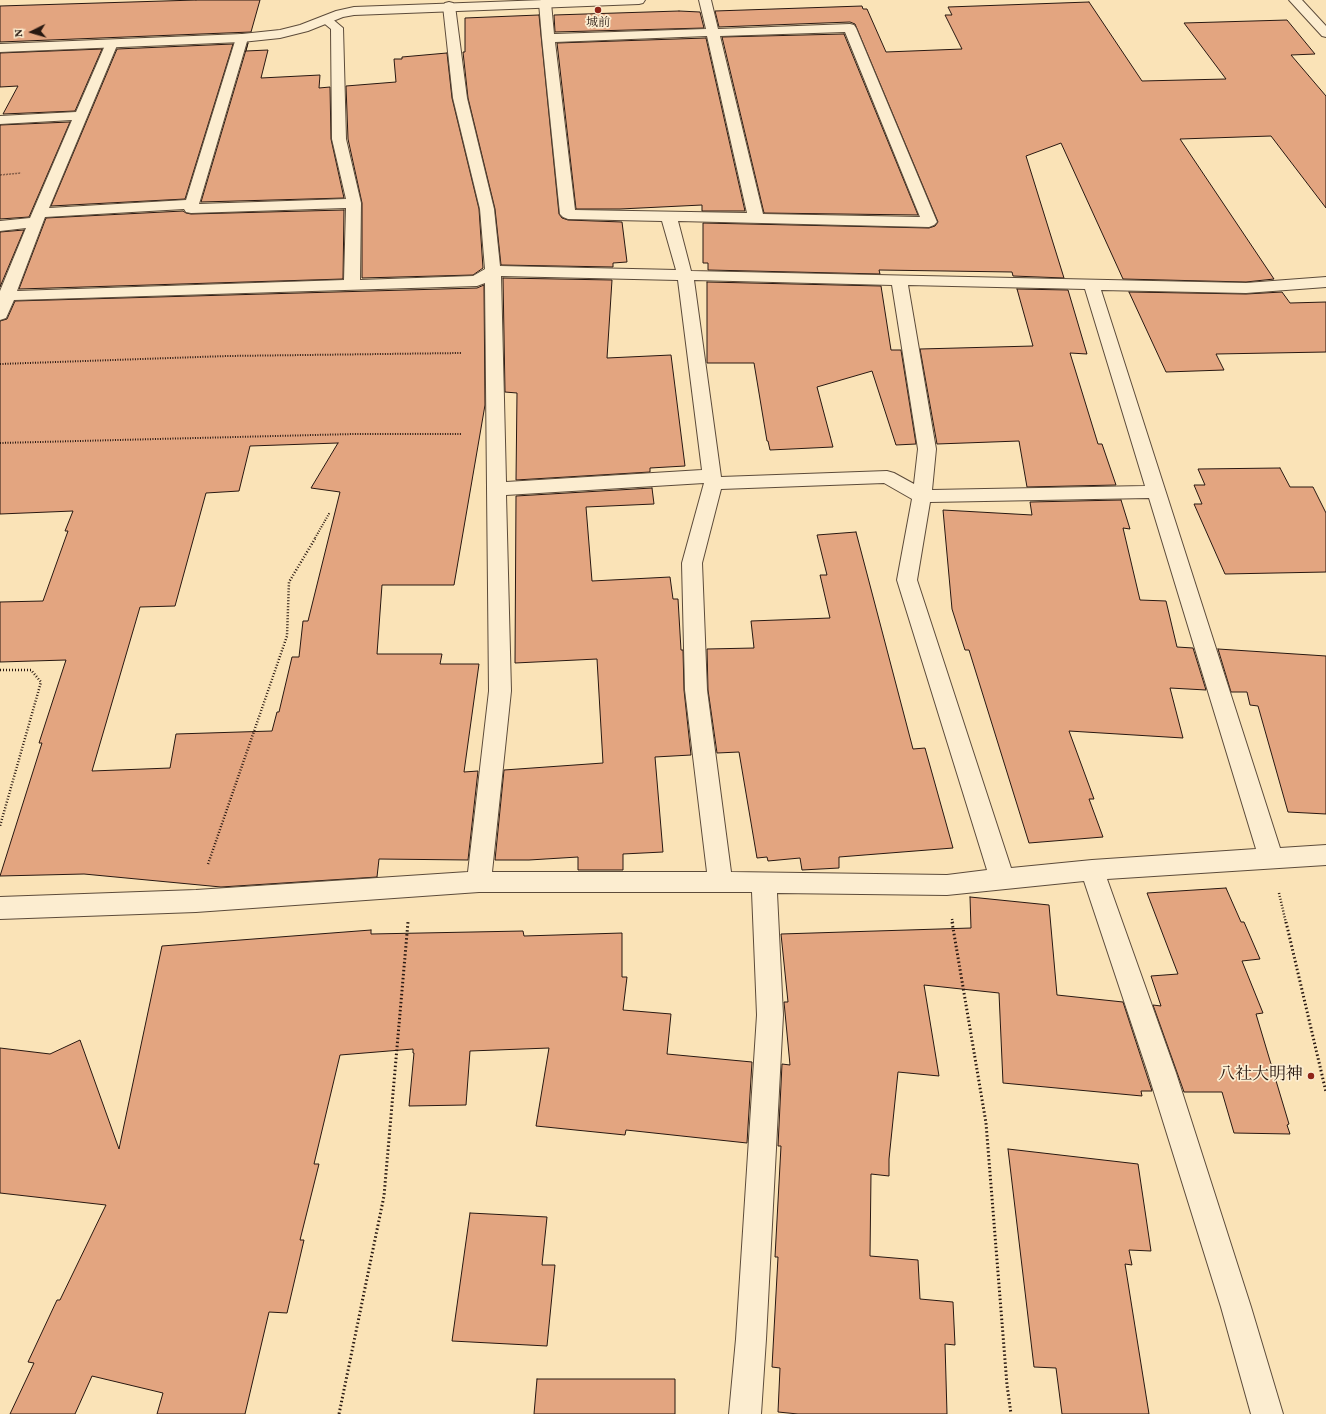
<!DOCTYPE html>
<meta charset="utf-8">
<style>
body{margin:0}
#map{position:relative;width:1326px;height:1414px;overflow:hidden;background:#fae3b7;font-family:Vollkorn,serif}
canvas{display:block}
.north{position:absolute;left:12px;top:12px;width:40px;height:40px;-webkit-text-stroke:3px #fcedd0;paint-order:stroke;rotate:265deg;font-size:11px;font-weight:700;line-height:16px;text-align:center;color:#281811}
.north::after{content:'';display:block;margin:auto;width:14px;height:18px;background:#281811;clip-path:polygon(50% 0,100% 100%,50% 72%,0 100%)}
</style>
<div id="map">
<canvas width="1326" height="1414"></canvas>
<div class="north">N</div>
</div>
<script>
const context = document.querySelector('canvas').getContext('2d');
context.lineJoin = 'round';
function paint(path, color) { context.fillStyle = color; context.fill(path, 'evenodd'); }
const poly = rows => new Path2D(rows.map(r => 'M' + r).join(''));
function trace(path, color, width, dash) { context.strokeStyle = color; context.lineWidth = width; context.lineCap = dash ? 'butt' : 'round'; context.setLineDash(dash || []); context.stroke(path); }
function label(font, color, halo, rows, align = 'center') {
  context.font = font + ' Vollkorn,"Noto Serif JP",serif'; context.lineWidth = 3.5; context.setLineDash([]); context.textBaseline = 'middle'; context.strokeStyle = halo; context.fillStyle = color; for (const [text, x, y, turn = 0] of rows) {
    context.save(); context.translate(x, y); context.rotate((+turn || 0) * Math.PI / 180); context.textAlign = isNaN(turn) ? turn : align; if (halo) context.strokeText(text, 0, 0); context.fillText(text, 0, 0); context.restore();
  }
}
const building = poly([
 [196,0,260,0,251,32,0,42,0,6,196,0],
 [1089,2,1142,81,1226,79,1184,23,1287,20,1315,54,1291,55,1326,96,1326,208,1271,136,1180,139,1274,279,1246,282,1123,279,1061,143,1026,156,1064,278,1013,276,1012,272,879,270,880,274,708,270,708,263,703,263,703,223,929,228,935,226,938,222,855,24,850,22,719,27,715,11,862,6,863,9,867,9,886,52,962,49,945,15,952,15,948,7,1089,2],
 [679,11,700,12,704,28,555,32,554,15,679,11],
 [539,15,559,214,562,218,568,220,622,222,627,262,613,263,613,267,501,265,495,209,468,98,463,52,465,52,465,18,539,15],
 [844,34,918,215,764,213,722,37,844,34],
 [706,38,745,211,702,211,702,205,620,209,576,209,557,43,706,38],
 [248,43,246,51,268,50,261,78,320,75,319,88,330,87,331,139,344,198,201,202,248,43],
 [233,44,185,199,51,206,117,49,233,44],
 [102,49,75,111,3,114,18,86,0,87,0,53,102,49],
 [447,53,452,98,479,209,483,268,473,275,362,278,362,203,348,139,346,86,396,82,394,59,402,59,402,57,447,53],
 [70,122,29,217,0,219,0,125,70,122],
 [344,210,343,279,19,289,46,218,183,211,186,213,191,214,344,210],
 [24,230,0,287,0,232,24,230],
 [503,278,612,280,607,358,671,355,685,466,650,468,650,472,516,480,517,393,505,392,503,278],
 [707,282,881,286,891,350,901,350,916,444,896,445,872,371,817,387,833,447,770,450,768,441,767,441,754,363,707,363,707,282],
 [484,285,485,405,454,585,382,585,377,654,442,654,440,664,479,664,464,772,478,771,468,860,379,859,377,877,221,887,84,874,0,876,42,743,39,743,66,660,0,662,0,602,43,601,68,531,65,531,73,511,0,514,0,321,7,319,15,301,477,288,484,285],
 [338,443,311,488,340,492,308,621,303,621,299,657,292,657,279,712,277,712,272,731,176,734,170,768,92,771,140,607,175,606,206,493,239,491,250,446,338,443],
 [1017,289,1068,290,1087,354,1070,353,1098,444,1102,444,1116,485,1027,487,1019,441,937,444,920,349,1033,346,1017,289],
 [1129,292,1246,294,1282,292,1290,303,1326,302,1326,352,1216,354,1224,370,1166,372,1129,292],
 [1280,468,1290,487,1313,487,1326,513,1326,572,1225,574,1194,504,1202,504,1194,485,1205,485,1198,469,1280,468],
 [652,488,654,504,586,507,592,581,670,577,673,599,678,599,681,650,683,650,684,690,691,755,655,757,663,852,623,854,623,870,578,870,578,857,529,860,495,860,504,770,603,763,597,659,515,663,516,496,652,488],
 [1121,500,1130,529,1123,528,1140,600,1166,601,1177,647,1193,648,1206,690,1170,688,1183,738,1069,731,1094,799,1089,799,1103,837,1029,843,969,650,965,650,952,609,943,510,1032,515,1030,502,1121,500],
 [856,532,913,749,925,748,953,848,839,857,839,868,802,870,800,858,768,861,767,857,757,858,739,752,717,753,708,690,707,649,754,648,751,621,830,618,820,575,827,575,817,535,856,532],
 [1218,649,1326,656,1326,814,1288,812,1258,706,1250,705,1247,692,1231,692,1218,649],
 [1226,888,1241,922,1244,922,1260,959,1242,961,1263,1013,1256,1014,1289,1124,1287,1125,1290,1134,1234,1133,1222,1092,1184,1092,1153,1005,1161,1006,1151,976,1178,974,1147,893,1226,888],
 [970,897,1049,905,1057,995,1123,1002,1152,1091,1141,1091,1142,1096,1003,1083,999,993,924,985,939,1076,898,1072,889,1159,889,1176,871,1174,870,1256,918,1260,920,1299,953,1302,955,1345,945,1344,947,1414,798,1414,778,1412,780,1368,772,1367,778,1257,775,1257,781,1146,778,1146,782,1064,790,1065,784,1002,788,1002,781,934,971,928,970,897],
 [371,930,371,934,523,931,524,936,622,933,622,977,627,977,623,1010,671,1014,667,1054,752,1062,747,1143,626,1130,625,1135,536,1126,549,1048,470,1051,466,1105,409,1106,414,1053,413,1053,413,1049,340,1055,314,1164,319,1164,300,1240,304,1240,287,1313,269,1312,245,1414,157,1414,163,1393,92,1376,75,1414,10,1414,34,1363,28,1362,57,1300,60,1300,106,1205,0,1193,0,1048,50,1054,80,1040,119,1149,162,946,371,930],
 [1008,1149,1138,1164,1151,1251,1129,1250,1132,1265,1125,1264,1149,1414,1062,1414,1056,1368,1034,1367,1008,1149],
 [470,1213,547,1217,542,1265,555,1265,547,1346,452,1341,470,1213],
 [537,1379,675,1379,675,1414,534,1414,537,1379]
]);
paint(building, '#e3a580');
trace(building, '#281811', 1);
const minor = poly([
 [541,0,547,0,551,3,554,34,706,29,699,0,711,0,718,29,850,24,854,25,856,28,937,222,934,225,929,227,678,221,691,271,1246,283,1326,277,1326,287,1246,293,1101,290,1280,848,1326,845,1326,865,1107,879,1176,1073,1251,1307,1283,1414,1251,1414,1221,1307,1148,1073,1084,881,947,895,777,893,783,1015,766,1339,761,1414,729,1414,736,1339,757,1015,752,892,479,892,196,912,0,919,0,897,196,890,468,872,489,691,485,283,477,286,14,300,6,318,0,320,0,291,26,228,0,231,0,221,30,218,72,120,0,124,0,116,76,112,106,43,108,40,116,40,118,43,49,208,186,200,236,38,238,35,242,34,246,35,248,38,199,204,346,199,332,139,331,29,320,20,322,17,326,16,330,17,343,28,346,139,361,203,360,280,473,276,485,269,480,209,453,98,443,6,445,3,449,2,453,3,455,6,467,98,494,209,500,266,676,270,662,221,568,219,563,217,560,214,542,38,539,3,541,0],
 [845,32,920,217,763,214,720,36,845,32],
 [707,36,747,213,575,210,555,42,707,36],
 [346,208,344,280,17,291,45,217,184,209,186,212,191,213,346,208],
 [501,276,678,280,702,470,506,482,501,276],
 [694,280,892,285,918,449,914,484,894,473,887,471,721,477,694,280],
 [908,285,1085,289,1145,486,932,490,936,449,908,285],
 [704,483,682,563,685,690,707,872,492,872,511,691,506,495,704,483],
 [884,483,912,499,897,580,987,870,947,875,731,872,707,690,702,563,721,489,884,483],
 [1149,498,1256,849,1092,860,1011,868,917,580,930,502,1149,498],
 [1289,0,1302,0,1326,26,1326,37,1322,36,1289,0]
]);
const tertiary = poly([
 [545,0,645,0,643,3,639,4,354,15,343,17,308,31,280,38,242,42,0,52,0,44,242,34,280,30,300,25,336,11,354,7,545,0]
]);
trace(minor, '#5c4b3a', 2);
trace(tertiary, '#5c4b3a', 2);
trace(poly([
 [0,175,21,173]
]), '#281811', 1.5, [0.5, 1]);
trace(poly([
 [0,364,227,356,461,353],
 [0,443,354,434,461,434],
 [315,538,330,512]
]), '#281811', 2, [1, 1.5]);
trace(poly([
 [0,670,31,670,41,682,0,826],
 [208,864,287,636,289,582,316,537],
 [1279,893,1286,923],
 [952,919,953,923]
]), '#281811', 2.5, [1, 2]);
trace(poly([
 [952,922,986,1123,1007,1385,1011,1414],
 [1286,922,1326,1092],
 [339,1414,384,1196,408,922]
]), '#281811', 3, [1.5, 2.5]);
paint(minor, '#fcedd0');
paint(tertiary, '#fcedd0');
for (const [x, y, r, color] of [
 [598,10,4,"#8f2418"],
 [1311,1076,4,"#8f2418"]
]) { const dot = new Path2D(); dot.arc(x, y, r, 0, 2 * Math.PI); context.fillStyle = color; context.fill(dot); trace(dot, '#fcedd0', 1.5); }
label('12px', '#281811', '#fcedd0', [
 ["城前",598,24]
]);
label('17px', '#281811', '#fcedd0', [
 ["八社大明神",1303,1076]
], 'right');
</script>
